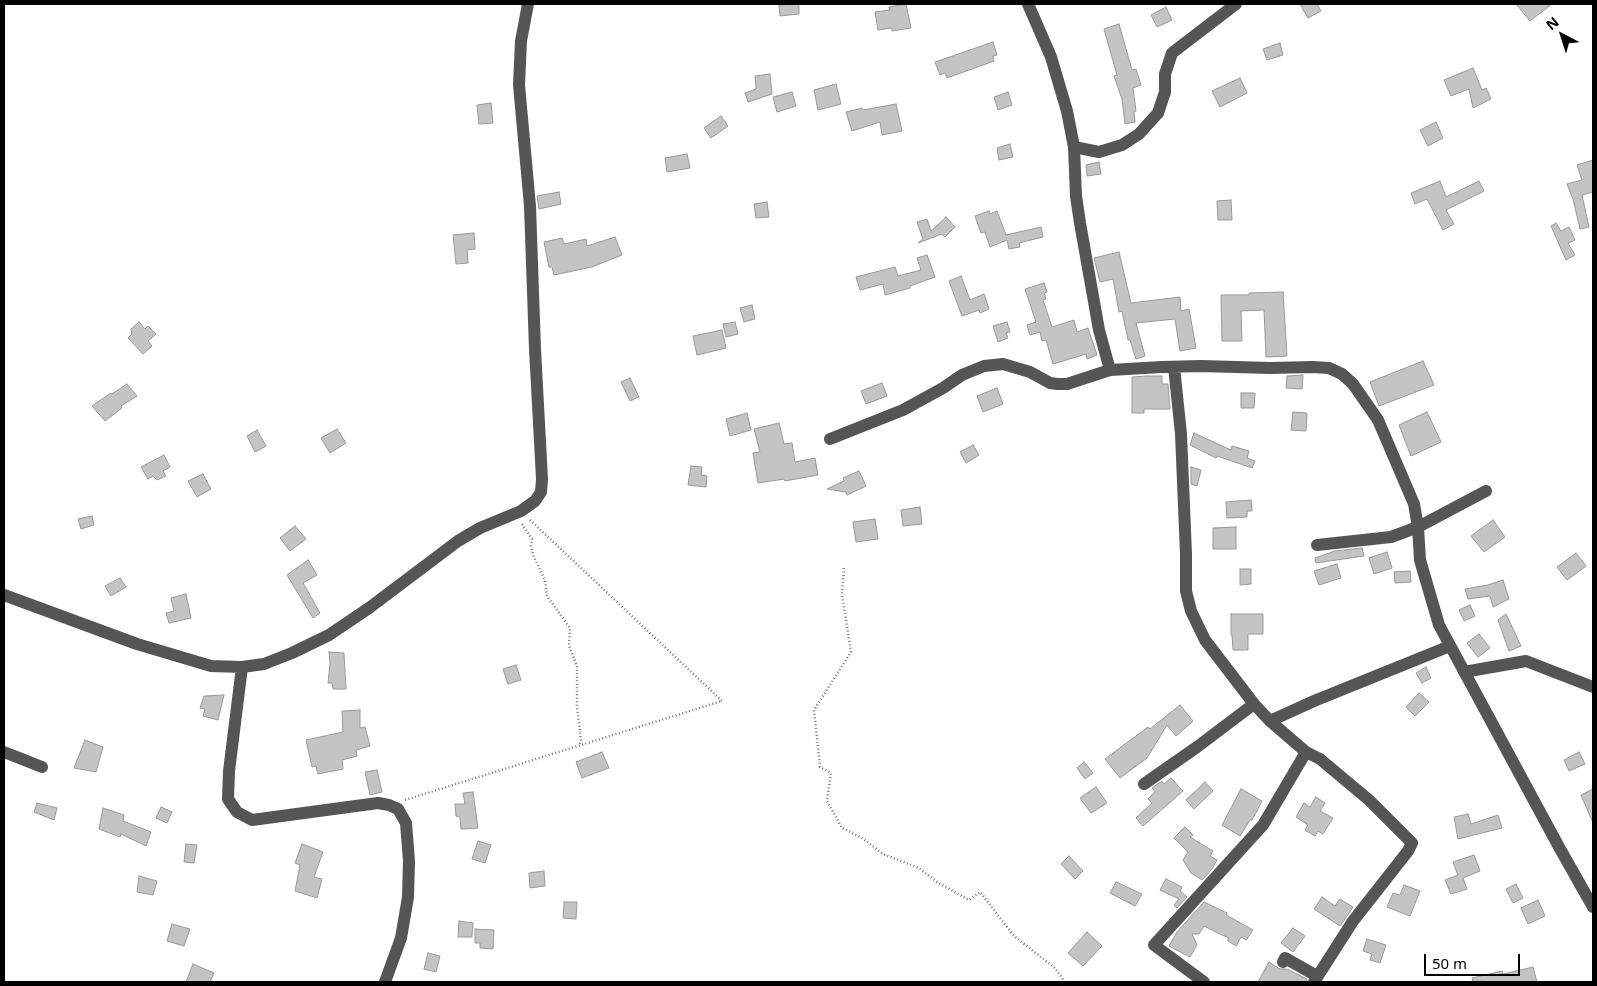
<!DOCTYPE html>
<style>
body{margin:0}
#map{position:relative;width:1597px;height:986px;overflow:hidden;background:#fff;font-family:"Noto Sans",sans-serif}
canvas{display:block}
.frame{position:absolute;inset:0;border:5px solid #000;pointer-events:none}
.north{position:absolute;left:1537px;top:10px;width:50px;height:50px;-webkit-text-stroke:4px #fff;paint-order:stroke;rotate:320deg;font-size:14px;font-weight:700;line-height:20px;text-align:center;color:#000}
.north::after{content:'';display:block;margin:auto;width:18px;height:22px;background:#000;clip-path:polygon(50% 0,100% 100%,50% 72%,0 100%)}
.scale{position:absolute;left:1424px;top:954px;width:96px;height:22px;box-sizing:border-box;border:2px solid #000;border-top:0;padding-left:6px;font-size:15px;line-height:18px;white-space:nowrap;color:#000;-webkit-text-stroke:4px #fff;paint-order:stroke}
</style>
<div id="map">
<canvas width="1597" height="986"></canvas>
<div class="frame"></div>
<div class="north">N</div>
<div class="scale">50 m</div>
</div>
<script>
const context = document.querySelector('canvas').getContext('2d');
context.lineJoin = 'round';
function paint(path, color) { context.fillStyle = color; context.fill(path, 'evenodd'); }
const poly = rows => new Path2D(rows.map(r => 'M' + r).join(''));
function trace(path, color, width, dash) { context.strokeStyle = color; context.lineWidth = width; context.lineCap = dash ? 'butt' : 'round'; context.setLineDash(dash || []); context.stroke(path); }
const building = poly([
 [799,4,799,14,780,16,779,5,799,4],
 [906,4,911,28,892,31,892,28,878,30,875,12,890,10,889,7,906,4],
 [1300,4,1317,4,1321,11,1308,18,1300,4],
 [1516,4,1552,4,1530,21,1516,4],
 [1166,7,1172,20,1157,27,1151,15,1166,7],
 [1119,24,1132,70,1136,69,1141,85,1133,88,1136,111,1134,112,1135,122,1125,124,1122,99,1114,76,1117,75,1104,29,1119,24],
 [993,42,997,55,993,56,994,61,947,78,945,73,940,75,935,62,993,42],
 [1280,43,1283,55,1267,60,1263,49,1280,43],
 [1473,68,1482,90,1486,88,1491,99,1473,108,1469,89,1451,96,1444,80,1473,68],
 [770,74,772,94,748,102,745,93,756,89,755,76,770,74],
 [1240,78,1247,93,1220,107,1212,91,1240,78],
 [836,84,841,104,818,110,814,90,836,84],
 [792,92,796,106,777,112,773,97,792,92],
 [1008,92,1012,105,998,110,994,97,1008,92],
 [491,103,493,123,479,124,477,105,491,103],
 [896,104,902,131,882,135,880,122,852,131,846,112,862,108,863,110,896,104],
 [721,116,728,126,711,138,704,128,721,116],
 [1436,122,1443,138,1428,146,1420,130,1436,122],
 [1010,144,1013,157,999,160,997,148,1010,144],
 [687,154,690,168,667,172,665,158,687,154],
 [1593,160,1593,192,1582,195,1589,227,1580,229,1573,199,1567,184,1582,180,1577,165,1593,160],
 [1099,162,1101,174,1087,176,1086,165,1099,162],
 [1440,181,1446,197,1479,181,1484,191,1446,210,1454,224,1443,230,1427,199,1415,204,1411,193,1440,181],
 [559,192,561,204,539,209,537,196,559,192],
 [1231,200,1232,220,1218,220,1217,201,1231,200],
 [767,202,769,217,756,218,754,204,767,202],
 [989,211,990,214,997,211,1006,235,1041,227,1043,237,1019,243,1020,247,1009,249,1007,240,990,247,985,232,981,233,975,216,989,211],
 [946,217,955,227,945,237,942,234,918,243,923,239,917,222,927,219,931,231,946,217],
 [1556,223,1561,231,1569,227,1575,240,1568,243,1575,255,1566,260,1551,226,1556,223],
 [474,233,475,249,467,250,468,263,456,264,453,235,474,233],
 [615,237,622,255,592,267,554,275,552,267,549,267,544,242,562,238,564,244,586,239,587,246,615,237],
 [1119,252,1131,303,1180,297,1181,311,1189,309,1196,348,1180,351,1175,319,1136,323,1145,356,1136,359,1130,340,1128,340,1122,311,1119,312,1113,279,1100,282,1094,258,1119,252],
 [927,255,935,277,910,286,910,288,885,295,883,284,860,290,856,277,895,267,898,276,921,270,917,258,927,255],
 [961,276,970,300,984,294,989,309,980,313,979,310,962,316,949,281,961,276],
 [1044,283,1047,292,1044,293,1046,299,1043,300,1052,327,1074,320,1077,332,1088,328,1097,355,1087,359,1086,354,1053,364,1046,340,1042,341,1040,332,1030,335,1027,325,1036,322,1025,289,1044,283],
 [1283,292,1287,356,1266,357,1264,310,1241,311,1242,341,1222,341,1221,295,1249,295,1249,293,1283,292],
 [752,305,755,319,744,322,740,308,752,305],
 [139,322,145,329,148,326,156,334,148,341,152,346,143,354,128,338,132,334,131,329,139,322],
 [735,322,738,334,726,337,723,324,735,322],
 [1007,322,1010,332,1006,333,1008,338,998,342,993,326,1007,322],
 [722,330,726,348,697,355,693,336,722,330],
 [1423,361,1434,385,1379,406,1370,382,1423,361],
 [1303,375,1302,389,1286,388,1287,376,1303,375],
 [1147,376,1162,376,1162,384,1168,384,1170,409,1144,409,1144,413,1132,413,1132,377,1147,376],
 [630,378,639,397,630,401,621,382,630,378],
 [882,383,887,396,866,404,861,391,882,383],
 [127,384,137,396,121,406,122,408,105,421,92,406,111,393,112,394,127,384],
 [997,388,1003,404,983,412,977,396,997,388],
 [1241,393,1255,393,1254,408,1241,408,1241,393],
 [1293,412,1307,413,1306,431,1291,430,1293,412],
 [1427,412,1441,442,1411,456,1399,425,1427,412],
 [747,413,751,430,730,436,726,419,747,413],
 [779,423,784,444,792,443,795,462,815,458,818,475,785,481,784,479,758,483,753,453,760,452,754,429,779,423],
 [337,429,346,443,330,453,321,438,337,429],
 [257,430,266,446,255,452,247,436,257,430],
 [1194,433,1231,450,1232,446,1249,451,1247,458,1255,461,1252,468,1217,456,1216,458,1190,445,1194,433],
 [973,445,979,455,966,463,960,452,973,445],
 [164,455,170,467,163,471,166,476,157,480,153,476,148,479,141,467,164,455],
 [691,466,702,467,701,475,707,476,706,487,688,485,691,466],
 [1191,467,1201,470,1197,486,1191,484,1191,467],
 [859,471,866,486,847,495,846,492,827,489,844,481,843,478,859,471],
 [203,474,211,489,197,497,188,481,203,474],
 [1251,500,1252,511,1247,511,1247,517,1227,518,1226,502,1251,500],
 [920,507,922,524,903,526,901,510,920,507],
 [92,516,94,525,81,529,78,519,92,516],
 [875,519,878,539,856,542,853,522,875,519],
 [1493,520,1505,537,1484,552,1471,536,1493,520],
 [295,526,306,539,290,551,280,538,295,526],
 [1236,527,1236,549,1213,549,1213,528,1236,527],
 [1362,548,1364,556,1316,563,1315,558,1335,551,1362,548],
 [1387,552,1392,568,1374,574,1369,558,1387,552],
 [1576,553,1586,566,1567,580,1557,567,1576,553],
 [308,560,317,575,303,583,320,613,313,618,287,575,308,560],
 [1337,564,1341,578,1319,585,1314,571,1337,564],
 [1240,569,1251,569,1251,584,1240,585,1240,569],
 [1410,571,1411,582,1395,583,1394,572,1410,571],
 [120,578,126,587,111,596,105,586,120,578],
 [1503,580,1509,599,1493,607,1490,596,1468,599,1465,589,1488,585,1503,580],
 [186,594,191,618,169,623,166,613,174,611,171,598,186,594],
 [1470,605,1475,616,1464,621,1459,610,1470,605],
 [1231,614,1263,614,1263,634,1248,634,1248,650,1233,650,1232,635,1231,635,1231,614],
 [1506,614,1521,646,1509,651,1498,620,1506,614],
 [1479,634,1490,648,1478,657,1467,643,1479,634],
 [329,652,344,653,346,689,333,689,332,683,328,683,330,664,329,652],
 [516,665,521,680,508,684,503,669,516,665],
 [1426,667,1431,678,1422,683,1416,673,1426,667],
 [1419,693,1429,702,1415,716,1406,707,1419,693],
 [224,695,218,720,203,716,205,709,200,708,204,696,224,695],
 [1180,705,1193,721,1176,736,1167,725,1147,758,1120,778,1105,759,1148,727,1150,729,1180,705],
 [360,710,360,728,365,727,370,746,356,750,357,756,342,760,343,769,318,774,316,766,312,767,306,740,343,732,342,711,360,710],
 [85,740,103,747,96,772,74,768,85,740],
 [602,752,609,768,582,778,576,762,602,752],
 [1579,752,1585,764,1569,771,1564,760,1579,752],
 [1084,762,1093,773,1085,779,1077,768,1084,762],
 [377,770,382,792,370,795,365,772,377,770],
 [1171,778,1183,791,1143,826,1136,818,1152,803,1148,799,1155,792,1152,788,1162,781,1164,784,1171,778],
 [1205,782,1213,791,1194,809,1186,800,1205,782],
 [1096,787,1107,803,1091,813,1080,798,1096,787],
 [1241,789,1262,801,1252,820,1250,820,1240,836,1222,825,1241,789],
 [1593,789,1593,823,1581,795,1593,789],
 [473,792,478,828,461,829,460,817,456,816,455,804,465,804,463,793,473,792],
 [1316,797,1325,803,1320,811,1333,818,1323,834,1318,831,1315,836,1305,830,1308,825,1296,817,1304,803,1310,807,1316,797],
 [37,803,57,808,54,820,34,812,37,803],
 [161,807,172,812,167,823,156,818,161,807],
 [103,808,124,815,123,821,151,832,146,846,121,834,120,837,99,829,103,808],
 [1468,814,1471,824,1498,815,1502,828,1458,839,1454,817,1468,814],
 [1185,827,1193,835,1190,837,1213,851,1210,856,1217,860,1212,869,1202,880,1191,873,1183,860,1188,852,1174,838,1185,827],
 [478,841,491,845,485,863,472,859,478,841],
 [186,844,197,845,194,863,184,862,186,844],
 [302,844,323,852,314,877,322,879,317,898,295,891,300,865,295,863,302,844],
 [1474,855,1480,871,1463,878,1467,889,1451,894,1445,880,1458,875,1453,862,1474,855],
 [1069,856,1083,871,1075,879,1061,864,1069,856],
 [544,871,545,886,530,888,529,873,544,871],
 [139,876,157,881,153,895,137,892,139,876],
 [1166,879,1182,887,1180,891,1187,897,1177,908,1174,905,1179,899,1160,890,1166,879],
 [1116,882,1142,894,1135,906,1110,893,1116,882],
 [1516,884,1523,898,1513,903,1506,889,1516,884],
 [1404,885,1420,891,1410,916,1387,907,1393,893,1400,895,1404,885],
 [1322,897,1335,906,1340,899,1353,907,1340,926,1314,909,1322,897],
 [1538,900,1545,916,1528,924,1521,908,1538,900],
 [564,902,577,902,576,919,563,918,564,902],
 [1204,902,1227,913,1226,915,1253,930,1246,940,1241,937,1236,946,1228,941,1228,937,1224,936,1204,926,1199,934,1192,934,1197,945,1190,957,1169,946,1177,932,1204,902],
 [459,921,473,923,472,937,458,937,459,921],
 [172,924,190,929,184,946,167,941,172,924],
 [1293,928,1305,936,1293,952,1281,943,1293,928],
 [475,929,494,930,493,949,480,948,480,943,475,943,475,929],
 [1087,932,1102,946,1083,966,1068,953,1087,932],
 [1367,939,1386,945,1380,963,1370,960,1372,954,1363,951,1367,939],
 [428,953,440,956,436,972,424,969,428,953],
 [1269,962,1280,969,1287,969,1307,979,1306,982,1258,982,1269,962],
 [193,964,214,973,210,982,186,982,193,964],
 [1533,967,1537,982,1473,982,1472,978,1502,971,1503,974,1533,967]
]);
paint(building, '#c4c4c4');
trace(building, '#999', 1);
trace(poly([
 [522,524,532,539,531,546,533,555,545,580,547,596,570,628,569,646,577,666,577,706,581,741,579,746],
 [844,568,842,594,851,652,814,710,820,767,831,773,827,801,842,828,862,838,883,854,919,868,937,882,969,900,980,892,1014,936,1055,968,1065,982],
 [405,800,722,701,529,519]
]), '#777', 2.5, [1, 2.5]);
trace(poly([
 [1028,4,1051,57,1067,111,1074,147,1076,196,1080,223,1099,330,1110,370],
 [1074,147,1099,152,1122,145,1139,134,1158,113,1165,92,1165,74,1172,53,1236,4],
 [1174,367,1181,434,1186,554,1186,591,1191,611,1205,640,1254,704,1270,721,1306,752,1320,759,1369,800,1412,843,1408,851,1353,921,1314,982],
 [830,439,903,410,943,388,962,375,984,366,1003,364,1030,372,1050,383,1057,384,1067,384,1110,370,1162,367,1201,366,1270,368,1313,367,1329,368,1342,374,1353,384,1378,420,1414,504,1418,527,1420,560,1439,625,1559,847,1593,907],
 [1317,545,1391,537,1418,527,1486,491],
 [4,595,137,644,211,666,242,667,264,664,292,653,329,635,369,608,458,541,480,528,521,511,535,501,541,492,542,479,535,349,530,206,519,85,521,41,528,4],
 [242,667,229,771,228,799,237,812,252,820,378,803,389,805,398,809,406,823,409,861,408,897,401,938,385,982],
 [1464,672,1526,661,1593,687],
 [1270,721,1314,701,1450,646],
 [4,752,42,767],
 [1144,784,1197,747,1254,704],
 [1283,962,1285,958,1317,976],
 [1204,982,1154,945,1263,825,1306,752]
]), '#555', 12);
</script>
